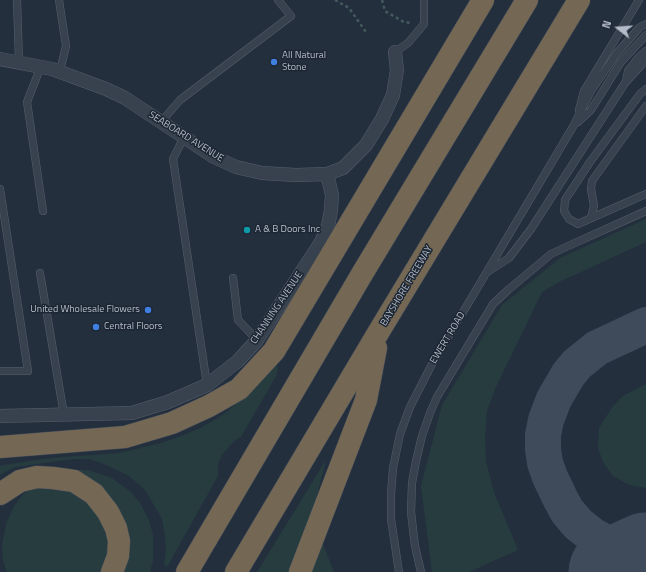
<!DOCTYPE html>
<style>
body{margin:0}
#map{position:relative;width:646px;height:572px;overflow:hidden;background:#242f3e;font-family:"Titillium Web",sans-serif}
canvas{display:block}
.north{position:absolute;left:598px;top:8px;width:40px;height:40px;-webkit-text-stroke:3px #1d2633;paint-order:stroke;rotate:287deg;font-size:11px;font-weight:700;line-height:16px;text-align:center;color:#b4bcc9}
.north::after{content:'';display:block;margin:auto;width:14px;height:18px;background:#b4bcc9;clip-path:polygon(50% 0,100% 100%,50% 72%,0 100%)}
</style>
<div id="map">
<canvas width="646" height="572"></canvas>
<div class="north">N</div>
</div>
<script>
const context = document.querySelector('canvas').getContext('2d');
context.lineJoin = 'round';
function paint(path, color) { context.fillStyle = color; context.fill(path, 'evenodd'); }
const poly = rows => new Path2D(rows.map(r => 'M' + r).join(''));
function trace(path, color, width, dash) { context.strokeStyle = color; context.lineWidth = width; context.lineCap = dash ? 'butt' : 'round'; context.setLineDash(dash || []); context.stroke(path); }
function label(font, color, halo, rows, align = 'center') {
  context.font = font + ' "Titillium Web",sans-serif'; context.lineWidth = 3; context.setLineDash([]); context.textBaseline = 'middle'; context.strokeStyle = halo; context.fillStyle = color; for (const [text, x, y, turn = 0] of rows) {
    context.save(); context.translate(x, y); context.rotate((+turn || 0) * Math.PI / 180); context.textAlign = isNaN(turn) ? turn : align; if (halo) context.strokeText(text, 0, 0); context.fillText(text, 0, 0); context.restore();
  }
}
paint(poly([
 [646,219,646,242,557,283,542,292,496,387,487,411,485,437,486,461,494,492,518,550,469,572,432,572,421,486,442,405,502,305,560,258],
 [276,364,278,369,276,376,241,437,233,442,222,455,218,464,218,476,167,567,164,565,166,551,165,536,162,519,145,490,129,476,102,463,88,459,74,459,15,467,0,475,0,466,4,465,50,458,119,453,161,443,181,436,200,428,218,418,229,410,266,376],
 [646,384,646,488,629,485,613,476,603,462,598,448,599,428,613,406,623,396],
 [326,460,317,495,316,519,321,539,334,572,257,572],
 [75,470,88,470,112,478,131,492,140,503,149,520,153,535,153,561,150,572,7,572,3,561,2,545,6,524,14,506,29,487,63,471]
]), '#263c3f');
trace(poly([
 [646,325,597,348,577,364,568,375,554,399,546,420,543,435,543,449,545,463,550,477,561,500,567,511,578,524,592,535,603,541,619,547,632,550,646,550]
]), '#3f4a5a', 36);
trace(poly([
 [613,572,646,557]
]), '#3f4a5a', 89);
const service = poly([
 [17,0,19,62],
 [59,0,66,46,60,71],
 [395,52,408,43,424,24,424,0],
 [41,66,27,102,43,211],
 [626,81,628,71,638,58,646,51],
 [646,89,640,94,590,162,565,200,564,211,569,219,578,224,646,194],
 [579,110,584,91,639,0],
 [161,122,180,100,291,16,278,0],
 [578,122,591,110,621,62,646,35],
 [184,137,173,159,207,385],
 [0,189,28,371,0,371],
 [591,218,594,206,591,189,592,181,646,106],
 [489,271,509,258,531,229,625,83,646,60],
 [40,273,64,415],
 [233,278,238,320,257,340],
 [399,572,391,519,391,494,393,468,400,434,410,407,431,366,574,125,591,91,617,53,640,27,646,24],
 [421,572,415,546,411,512,412,483,416,461,422,436,430,413,437,397,493,304,508,290,551,254,566,247,646,211]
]);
const minor = poly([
 [0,59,52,69,106,89,125,98,214,157,236,167,262,173,296,175,327,174,343,168,366,145,382,119,393,95,397,70,395,52],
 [0,416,132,413,168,402,207,385,238,361,257,340,321,242,328,226,331,210,332,195,327,174]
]);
const motorway = poly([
 [0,447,125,437,172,423,209,406,239,389,274,351,483,0],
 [0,494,20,481,37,477,53,478,74,481,94,494,108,512,116,528,119,541,118,556,112,572],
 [187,572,362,274,527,0],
 [236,572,378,333,579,0],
 [300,572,366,400,376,348]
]);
trace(service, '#565f6c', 8);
trace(minor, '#565f6c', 14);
trace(motorway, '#434c59', 23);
trace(poly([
 [335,0,349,8,366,32],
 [382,0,385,11,404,22,412,23]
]), '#44595c', 2.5, [3, 3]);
trace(service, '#38414e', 7);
trace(minor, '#38414e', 13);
trace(motorway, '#746855', 22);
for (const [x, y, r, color] of [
 [274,62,4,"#3f7fe0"],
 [247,230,4,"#0f9aa8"],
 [148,310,4,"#3f7fe0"],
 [96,327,4,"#3f7fe0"]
]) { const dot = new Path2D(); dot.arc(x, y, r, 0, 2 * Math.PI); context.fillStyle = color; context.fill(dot); trace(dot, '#1d2633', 1.5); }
label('10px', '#b4bcc9', '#1d2633', [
 ["All Natural",282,56],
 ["Stone",282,68],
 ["A & B Doors Inc",255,230],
 ["United Wholesale Flowers",140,310,"right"],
 ["Central Floors",104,327]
], 'left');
label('10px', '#b4bcc9', '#1d2633', [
 ["SEABOARD AVENUE",186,137,32],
 ["BAYSHORE FREEWAY",407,286,-59],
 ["CHANNING AVENUE",277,308,-56],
 ["EWERT ROAD",448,338,-59]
]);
</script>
